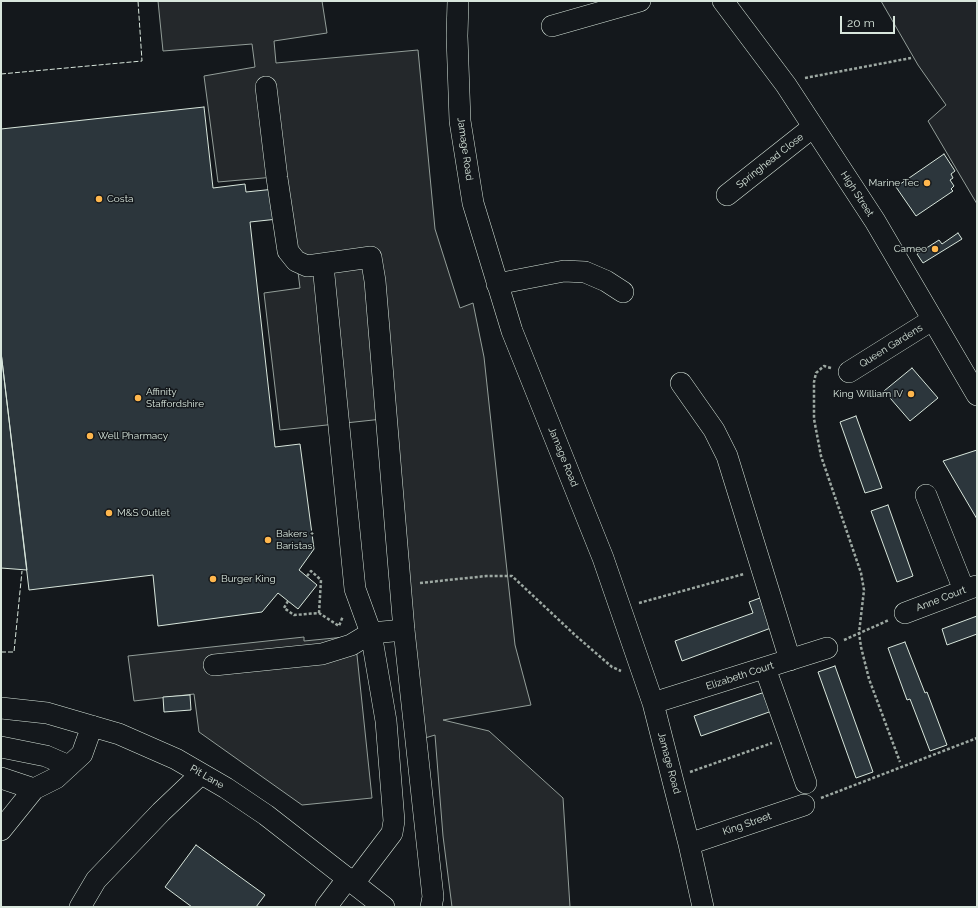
<!DOCTYPE html>
<style>
body{margin:0}
#map{position:relative;width:978px;height:908px;overflow:hidden;background:#14181c;font-family:Raleway,sans-serif}
canvas{display:block}
.frame{position:absolute;inset:0;border:2px solid #d8e6dc;pointer-events:none}
.scale{position:absolute;left:840px;top:16px;width:55px;height:18px;box-sizing:border-box;border:2px solid #d8e6dc;border-top:0;padding-left:5px;font-size:12px;line-height:14px;white-space:nowrap;color:#d8e6dc;-webkit-text-stroke:3px #14181c;paint-order:stroke}
</style>
<div id="map">
<canvas width="978" height="908"></canvas>
<div class="frame"></div>
<div class="scale">20 m</div>
</div>
<script>
const context = document.querySelector('canvas').getContext('2d');
context.lineJoin = 'round';
function paint(path, color) { context.fillStyle = color; context.fill(path, 'evenodd'); }
const poly = rows => new Path2D(rows.map(r => 'M' + r).join(''));
function trace(path, color, width, dash) { context.strokeStyle = color; context.lineWidth = width; context.lineCap = dash ? 'butt' : 'round'; context.setLineDash(dash || []); context.stroke(path); }
function label(font, color, halo, rows, align = 'center') {
  context.font = font + ' Raleway,sans-serif'; context.lineWidth = 3; context.setLineDash([]); context.textBaseline = 'middle'; context.strokeStyle = halo; context.fillStyle = color; for (const [text, x, y, turn = 0] of rows) {
    context.save(); context.translate(x, y); context.rotate((+turn || 0) * Math.PI / 180); context.textAlign = isNaN(turn) ? turn : align; if (halo) context.strokeText(text, 0, 0); context.fillText(text, 0, 0); context.restore();
  }
}
const green = poly([
 [881,1,977,1,977,204,928,121,946,105,918,65,881,1]
]);
paint(green, '#202428');
trace(green, '#939e99', 1);
const parking = poly([
 [158,1,322,1,327,33,274,41,276,63,418,50,435,229,460,308,473,303,484,357,515,645,531,705,443,720,489,731,563,798,570,907,452,907,443,836,435,735,425,738,392,418,280,430,264,293,300,288,286,176,218,182,204,76,255,67,252,44,163,51,158,1],
 [355,636,372,798,302,805,199,732,194,694,134,701,128,656,304,637,304,641,355,636]
]);
paint(parking, '#24282b');
trace(parking, '#939e99', 1);
const building = poly([
 [204,107,213,188,245,184,246,192,275,189,278,219,250,222,275,447,300,444,314,549,299,570,317,585,298,609,278,593,262,612,158,626,153,575,29,590,1,352,1,129,204,107],
 [944,154,955,171,951,174,953,178,950,180,954,186,951,189,953,191,916,216,896,187,944,154],
 [958,233,962,239,923,263,917,254,939,240,942,244,958,233],
 [1,352,27,570,1,568,1,352],
 [912,368,938,398,910,421,884,391,912,368],
 [856,416,882,488,865,493,840,422,856,416],
 [977,450,977,519,943,461,977,450],
 [888,505,913,576,897,582,871,511,888,505],
 [760,598,771,628,682,661,675,641,753,613,749,602,760,598],
 [977,616,977,634,947,645,942,629,977,616],
 [905,642,925,693,927,692,947,745,930,751,910,699,907,700,888,648,905,642],
 [835,666,873,772,856,778,818,672,835,666],
 [765,692,772,711,701,736,694,716,765,692],
 [190,695,191,710,164,712,163,697,190,695],
 [196,845,265,895,256,907,192,907,165,887,196,845]
]);
paint(building, '#2c363c');
trace(building, '#d8e6dc', 1);
const minor = poly([
 [458,1,457,36,460,121,473,203,512,331,603,558,653,703,689,844,703,907],
 [723,1,786,85,875,221,977,395],
 [552,26,640,1],
 [266,87,277,178,288,251,296,261,307,266,371,257,375,281,404,630,433,897,431,907],
 [727,195,813,127],
 [323,265,355,589,371,633,386,721,394,821,392,833,354,883],
 [497,284,564,271,585,272,606,281,623,292],
 [849,372,932,320],
 [681,383,714,430,727,456,790,660],
 [926,495,964,590],
 [905,613,976,586],
 [214,665,322,654,351,645,371,633,404,630],
 [765,668,806,783],
 [653,703,827,648],
 [1,708,47,713,119,734,176,759,226,788,266,815,384,907],
 [1,747,46,756,69,766],
 [1,778,34,789],
 [1,830,34,789,56,778,82,754,92,726],
 [689,844,804,805],
 [80,907,96,880,161,812,201,774],
 [326,907,348,878]
]);
trace(minor, '#d8e6dc', 22);
trace(poly([
 [805,78,911,58],
 [831,368,824,366,816,373,814,382,814,419,821,456,861,573,864,590,859,633,861,647,869,679,900,762],
 [307,576,311,571,321,580,319,613],
 [420,583,486,576,512,576,575,635,612,667,621,671],
 [288,601,284,608,294,615,319,613,339,626,343,616],
 [639,603,744,574],
 [844,640,889,620],
 [690,772,772,743],
 [821,798,977,738]
]), '#9da8a2', 2.5, [3, 2]);
trace(minor, '#14181c', 21);
trace(poly([
 [1,74,142,61,138,1],
 [1,652,14,652,22,571]
]), '#d8e6dc', 1, [5, 2]);
for (const [x, y, r, color] of [
 [927,183,4,"#ffb74d"],
 [99,199,4,"#ffb74d"],
 [935,249,4,"#ffb74d"],
 [911,394,4,"#ffb74d"],
 [138,398,4,"#ffb74d"],
 [90,436,4,"#ffb74d"],
 [109,513,4,"#ffb74d"],
 [268,540,4,"#ffb74d"],
 [213,579,4,"#ffb74d"]
]) { const dot = new Path2D(); dot.arc(x, y, r, 0, 2 * Math.PI); context.fillStyle = color; context.fill(dot); trace(dot, '#14181c', 1.5); }
label('10px', '#d8e6dc', '#14181c', [
 ["Jamage Road",465,149,82],
 ["Springhead Close",770,161,-38],
 ["High Street",857,194,57],
 ["Queen Gardens",891,346,-32],
 ["Jamage Road",563,457,68],
 ["Anne Court",941,599,-21],
 ["Elizabeth Court",740,676,-18],
 ["Jamage Road",669,763,75],
 ["Pit Lane",207,777,30],
 ["King Street",747,824,-19]
]);
label('10px', '#d8e6dc', '#14181c', [
 ["Marine Tec",919,183,"right"],
 ["Costa",107,199],
 ["Cameo",927,249,"right"],
 ["Affinity",146,392],
 ["Staffordshire",146,404],
 ["King William IV",903,394,"right"],
 ["Well Pharmacy",98,436],
 ["M&S Outlet",117,513],
 ["Bakers +",276,534],
 ["Baristas",276,546],
 ["Burger King",221,579]
], 'left');
</script>
